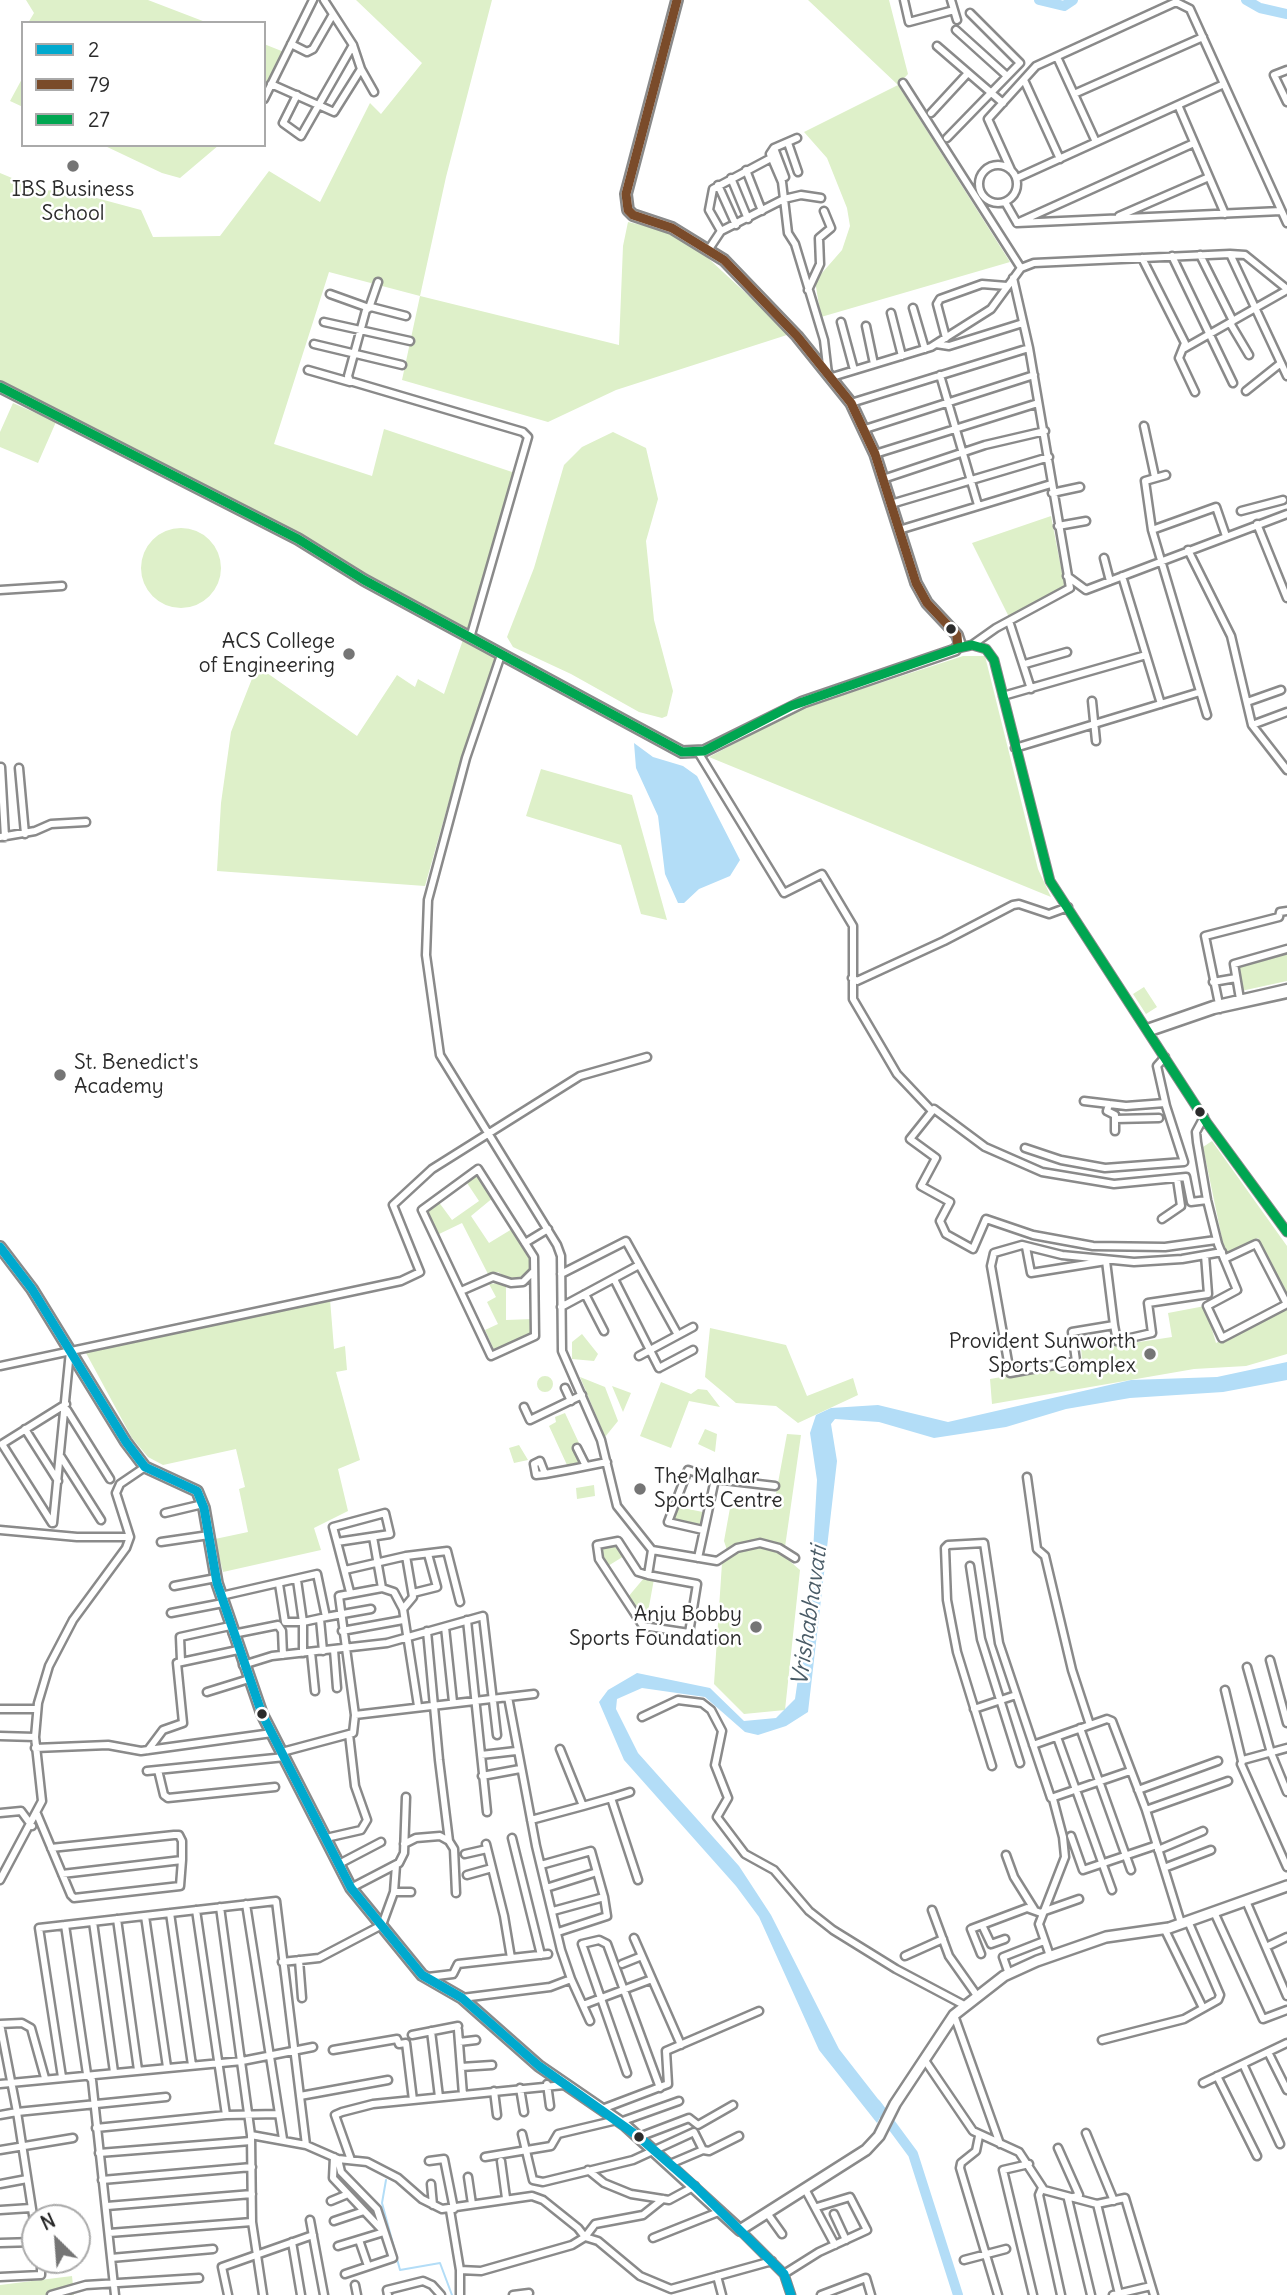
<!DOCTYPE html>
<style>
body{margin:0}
#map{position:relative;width:1287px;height:2295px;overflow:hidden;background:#fff;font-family:Delius,sans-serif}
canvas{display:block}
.legend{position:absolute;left:21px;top:21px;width:245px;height:126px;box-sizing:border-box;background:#fff;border:2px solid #aaa;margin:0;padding:9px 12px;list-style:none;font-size:21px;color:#2b2b2b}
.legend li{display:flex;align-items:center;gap:14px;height:35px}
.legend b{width:35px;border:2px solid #aaa}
.north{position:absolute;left:21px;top:2204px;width:70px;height:70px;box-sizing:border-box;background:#fff;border:2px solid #aaa;border-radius:50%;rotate:335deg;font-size:19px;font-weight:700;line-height:28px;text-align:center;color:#2b2b2b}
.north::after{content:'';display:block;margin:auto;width:24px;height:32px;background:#757575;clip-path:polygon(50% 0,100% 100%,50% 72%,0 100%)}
</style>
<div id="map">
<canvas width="1287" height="2295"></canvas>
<ul class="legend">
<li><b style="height:9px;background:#00a9ce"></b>2</li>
<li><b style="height:9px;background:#7a4b2a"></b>79</li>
<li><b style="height:9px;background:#00a651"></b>27</li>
</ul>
<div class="north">N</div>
</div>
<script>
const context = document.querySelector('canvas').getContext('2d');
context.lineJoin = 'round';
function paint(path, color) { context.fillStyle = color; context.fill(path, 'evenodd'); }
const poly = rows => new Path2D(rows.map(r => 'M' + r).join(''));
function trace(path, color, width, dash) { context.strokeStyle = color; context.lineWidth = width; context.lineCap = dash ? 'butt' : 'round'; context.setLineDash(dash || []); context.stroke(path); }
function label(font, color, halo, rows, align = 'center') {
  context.font = font + ' Delius,sans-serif'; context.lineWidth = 5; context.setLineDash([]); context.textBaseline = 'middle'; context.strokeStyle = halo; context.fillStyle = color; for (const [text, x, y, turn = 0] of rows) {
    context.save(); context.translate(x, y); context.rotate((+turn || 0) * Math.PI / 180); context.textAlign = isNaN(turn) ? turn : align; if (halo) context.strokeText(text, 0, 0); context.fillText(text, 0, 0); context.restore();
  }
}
paint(poly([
 [26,0,148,0,208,23,28,23,34,13],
 [356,0,492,0,446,177,420,296,619,345,623,246,628,222,659,229,696,247,790,334,616,390,548,422,402,380,420,296,329,272,274,444,372,476,384,429,515,473,468,633,255,513,0,380,0,173,43,191,63,189,141,210,153,237,220,236,269,171,320,202,370,103,381,114,422,63],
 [808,0,889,0,908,74,898,85,1010,262,821,317,815,281,842,250,850,226,847,208,827,158,804,132,898,85],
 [264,44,284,52,264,91],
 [23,77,23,107,10,101],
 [103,145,219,145,180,178,162,173],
 [13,403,56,422,38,463,0,447,0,432],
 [613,432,646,448,658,499,646,541,654,620,673,691,667,716,662,718,639,712,571,674,513,647,507,637,534,568,564,465,582,447],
 [1051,516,1064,583,1063,590,1009,617,972,543],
 '141 568a40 40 0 1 1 80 0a40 40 0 1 1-80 0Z',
 [464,637,498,658,462,755,425,886,217,871,221,803,231,732,257,666,357,736,397,675,415,687,418,679,444,694],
 [963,656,985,656,1038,869,1051,897,709,757,800,709],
 [541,769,632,795,667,920,641,914,621,845,526,816],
 [1287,954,1287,981,1241,991,1236,964],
 [1144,987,1157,1007,1146,1014,1133,994],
 [1212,1141,1287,1246,1287,1297,1258,1238,1225,1253,1203,1147],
 [477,1172,494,1197,471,1216,489,1243,512,1229,531,1257,531,1269,522,1279,509,1279,498,1272,488,1274,462,1223,437,1235,425,1211,438,1201,452,1220,479,1201,465,1180],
 [500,1283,506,1286,506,1320,533,1319,534,1334,495,1352,485,1330,498,1324,487,1302,496,1297,489,1284],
 [330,1299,334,1349,345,1346,347,1370,336,1372,360,1460,338,1469,348,1511,314,1528,321,1550,223,1572,215,1539,248,1532,239,1489,245,1487,236,1449,163,1465,148,1457,132,1438,86,1353],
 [1205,1306,1216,1343,1287,1307,1287,1354,1246,1366,1194,1369,992,1404,990,1379,1082,1363,1081,1344,1110,1339,1113,1346,1172,1337,1168,1313],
 [710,1328,786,1345,807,1396,853,1378,858,1395,798,1423,776,1406,736,1403,705,1377],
 [582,1334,598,1354,594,1361,572,1359,572,1342],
 '537 1384a8 8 0 1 1 16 0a8 8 0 1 1-16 0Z',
 [580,1377,605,1387,618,1421,605,1437],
 [661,1382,691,1394,698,1389,707,1390,720,1407,689,1401,671,1448,640,1436],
 [612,1386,631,1393,623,1412],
 [565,1413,579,1443,574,1445,581,1462,567,1465,549,1426,556,1422,555,1417],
 [705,1429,717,1434,715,1452,698,1444],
 [787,1434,801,1435,785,1547,757,1539,738,1543,727,1550,724,1541,730,1508,773,1510],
 [519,1445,528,1460,514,1463,509,1448],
 [594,1485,595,1496,577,1499,576,1488],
 [678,1507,703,1512,700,1526,674,1520],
 [617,1544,624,1556,608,1566,601,1555,601,1547],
 [750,1547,778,1551,800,1570,785,1710,744,1714,714,1684,722,1563,735,1553],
 [644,1578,654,1579,646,1623,628,1597],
 [72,2276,74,2295,0,2295,0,2285]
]), '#def0c9');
paint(poly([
 [634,743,653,757,683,766,697,776,740,860,730,876,699,889,684,903,678,903,665,874,658,816,636,768],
 [1287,1362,1287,1380,1223,1392,1130,1398,1066,1409,1006,1427,934,1438,879,1422,835,1419,831,1424,837,1461,808,1712,786,1726,758,1735,745,1732,705,1697,642,1688,617,1699,616,1709,638,1753,739,1866,771,1915,839,2049,885,2108,877,2123,819,2050,759,1917,736,1886,624,1760,599,1702,608,1690,637,1673,710,1688,744,1721,776,1718,795,1699,811,1588,817,1480,810,1433,816,1415,831,1408,878,1405,948,1422,1131,1380,1217,1377]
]), '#b3ddf7');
trace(poly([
 [386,2180,382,2203,400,2270,440,2263,452,2295]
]), '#b3ddf7', 2);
trace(poly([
 [1039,0,1064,6,1073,0],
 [1246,0,1260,8,1287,14],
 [876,2104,913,2154,958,2295]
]), '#b3ddf7', 10);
const street = poly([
 [324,0,353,45,361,69,374,92],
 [904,0,909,22,954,10],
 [951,0,957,20],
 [956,30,1007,76],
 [291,44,307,52,313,49,332,16],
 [937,46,1003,103],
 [1057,57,1096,142],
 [1287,70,1274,75,1287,102],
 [1024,80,1060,159],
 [903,83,1021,268],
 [271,84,334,112,361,69],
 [1074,94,1203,37],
 [297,95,283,123,301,136,353,45],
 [264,99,313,0],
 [1178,105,1225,214],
 [931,113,968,73],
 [797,138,774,148,770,154,782,182,788,233,795,244,824,340,828,374],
 [947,138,1020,63,970,13],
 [788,143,798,172],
 [774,148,785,177],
 '979 184a19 19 0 1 1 38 0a19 19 0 1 1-38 0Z',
 [746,170,762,211],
 [1011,170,988,119,1036,66,1176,2,1190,9,1287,223],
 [731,178,748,219],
 [1017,178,1224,84],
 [718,185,736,225],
 [1005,202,1017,223,1194,143],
 [1119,216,1209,177],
 [1017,223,1281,211],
 [721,231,709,210,713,189,771,158],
 [709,249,721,231,784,199,801,195,821,198],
 [1230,254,1287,376],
 [1200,255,1233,321],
 [1172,256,1233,383],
 [1142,258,1185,343,1179,358,1195,392],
 [808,290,820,264,819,238,831,228,824,211],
 [330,294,369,308,378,282],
 [913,308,925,349],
 [891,313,902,356],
 [406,316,371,307,366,310,348,376,350,381,523,432,528,437,470,638],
 [324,322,410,341],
 [841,322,854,370],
 [1230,323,1249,355],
 [866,326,874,364],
 [946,338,937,304,940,299,982,284,1007,286],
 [314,344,402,365],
 [936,344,949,346,1023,323],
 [1185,348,1287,290],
 [308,370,350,382],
 [940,375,978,505],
 [832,377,931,347,991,309,1021,268,1034,263,1230,254,1245,255,1287,289],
 [1246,391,1281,363],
 [851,403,1029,348,1013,278],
 [1144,426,1155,477],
 [865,429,1034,375],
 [875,454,1038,403],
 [1166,475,1145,481,1152,530,1207,715],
 [883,479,985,445,1045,431],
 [1052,493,1080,487],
 [891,504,1049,457],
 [1241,511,1283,500],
 [1257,524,1287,598],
 [1058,526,1086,521],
 [899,530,1051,484],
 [1152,530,1216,507,1226,536],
 [1188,550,1231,636,1252,725,1287,770],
 [1104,558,1110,581],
 [1067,576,1086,590,1287,514],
 [1122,576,1161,704],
 [0,590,62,586],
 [1009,621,1031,689],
 [972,645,996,628,1070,588,1029,348],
 [958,648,972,645,986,649,994,660,1050,881,1207,1123,1287,1232],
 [501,655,466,758,428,900,426,955,440,1055,557,1245,561,1256,562,1351,601,1440,617,1506,652,1550,717,1561,737,1548,760,1543,779,1548,795,1558],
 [1025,664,1067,652],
 [1003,696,1146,655],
 [1092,701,1096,741],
 [1247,702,1281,690],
 [1252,725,1287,712],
 [1015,748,1200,692],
 [698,752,784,893,822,874,853,926,853,999,897,1074,932,1111],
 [1,767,5,837],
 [19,768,25,834],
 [0,837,35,831,51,824,86,822],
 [852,978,857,981,944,941,1013,905,1019,904,1049,914,1068,907],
 [1213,982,1236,978],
 [1240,999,1234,964,1287,949],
 [1220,1009,1205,936,1279,917,1280,912,1287,911],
 [1147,1028,1213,1005,1287,988],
 [1150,1032,1214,1010,1287,994],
 [1084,1101,1126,1106,1165,1103],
 [1109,1104,1107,1111,1115,1115,1115,1131],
 [1204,1117,1196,1132,1197,1142,1207,1200,1218,1244,1237,1290,1207,1306,1222,1338,1287,1304],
 [1115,1119,1159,1118],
 [1025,1148,1061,1160,1105,1168,1184,1162,1166,1106,1157,1066,1165,1057],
 [478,1169,534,1257,535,1336,491,1356,422,1210,478,1169],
 [1207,1200,1191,1202,1186,1177,1114,1184,1042,1172,985,1147,934,1109,910,1139,936,1158,921,1186,950,1202,940,1221,946,1234,973,1249,986,1219,1033,1235,1093,1246,1165,1247,1216,1240],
 [1162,1219,1181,1206,1177,1179],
 [525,1243,548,1229],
 [1026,1247,1031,1273,1106,1261,1114,1325],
 [1205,1255,1208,1294,1148,1303,1152,1333,1117,1341,1114,1325,1072,1332,1076,1361,1010,1373,991,1266,994,1253,1022,1245,1062,1255,1134,1262,1182,1259,1205,1255,1222,1252],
 [1224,1259,1256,1244,1287,1304],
 [561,1274,626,1241,678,1335],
 [614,1279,659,1368,693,1350],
 [461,1291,493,1277,511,1283,523,1282,534,1271],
 [585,1294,604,1331],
 [561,1307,639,1265],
 [639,1356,693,1327],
 [0,1366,401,1281,420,1272,393,1205,432,1169,580,1076,647,1057],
 [565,1388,571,1401],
 [524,1407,530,1420,582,1395],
 [67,1410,110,1479],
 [25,1429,58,1481],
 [577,1448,586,1466],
 [61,1457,101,1520],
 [545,1474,540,1461,534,1464,536,1475,545,1474,572,1469,607,1462],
 [1027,1477,1037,1549,1045,1556,1072,1670,1090,1725],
 [165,1513,203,1504],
 [52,1523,2,1444,66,1404],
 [53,1523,70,1351],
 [0,1530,77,1537,130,1537],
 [703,1530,668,1522,688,1470,715,1479],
 [161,1542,209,1535],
 [337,1542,333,1527,385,1513,390,1534,337,1542,350,1592],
 [698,1558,715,1479,775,1486],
 [970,1566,981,1639,1020,1763],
 [345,1570,406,1556,447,1551,460,1602],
 [648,1575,697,1584,689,1633,643,1626,599,1559,597,1545,618,1541,638,1572,648,1575,652,1550],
 [297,1580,303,1622,326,1617],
 [279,1584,285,1622,303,1622,303,1653],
 [174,1586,216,1578],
 [382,1588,394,1592,403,1609,418,1706],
 [413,1593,437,1587,428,1554],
 [221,1596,317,1574,326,1617,371,1609],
 [403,1609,413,1597,406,1556],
 [171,1613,223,1603],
 [320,1619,323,1651],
 [467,1620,487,1812],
 [445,1627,453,1702],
 [342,1631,403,1620],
 [427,1631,439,1760,449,1841,454,1849,456,1893],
 [233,1634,278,1625,282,1631,283,1655],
 [334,1650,337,1688],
 [311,1652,315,1691],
 [1270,1660,1287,1723],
 [181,1661,180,1637,230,1626],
 [243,1665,272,1656,387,1643,483,1616,497,1735],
 [1247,1667,1271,1753,1287,1792],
 [1225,1690,1242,1761],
 [207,1692,249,1679],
 [0,1709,37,1709],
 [974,1709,1016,1695],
 [355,1715,534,1694],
 [642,1717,678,1700,702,1703,711,1710,722,1731,715,1765,728,1798,717,1817,745,1854,774,1870,809,1911,833,1930,896,1969,964,2005],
 [1080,1728,1131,1870],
 [0,1736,35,1737],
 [1057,1737,1112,1890],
 [1033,1745,1090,1725,1107,1719,1112,1721,1146,1810,1181,1923],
 [35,1748,108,1745,141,1751,272,1733],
 [1287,1748,1243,1760,1241,1764,1287,1867],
 [148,1750,163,1730,183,1723,177,1663,238,1650],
 [282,1752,353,1733,355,1715,339,1596,382,1588,373,1537],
 [481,1755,516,1751],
 [992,1766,957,1652,947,1600,945,1548,948,1545,984,1543,999,1643,1051,1798,1130,1771],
 [158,1770,164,1795,168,1798,275,1787],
 [147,1771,285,1757],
 [482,1776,520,1769],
 [1138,1790,1218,1761],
 [611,1798,630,1792],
 [583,1806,611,1798,638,1880],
 [1146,1810,1228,1781],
 [0,1813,21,1811,32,1826],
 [37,1814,71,1895,74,1898,180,1886,182,1860,62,1874],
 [531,1820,583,1806,560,1749],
 [1071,1836,1083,1870,1157,1845],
 [326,1838,361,1830,367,1820,355,1786,349,1734],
 [512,1838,541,1955],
 [404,1844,416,1838,440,1836,449,1841],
 [486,1844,504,1916,511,1958],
 [51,1848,174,1835,179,1835,182,1841,182,1860],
 [1158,1850,1203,1831],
 [465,1854,487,1849],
 [1006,1855,1014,1877,1034,1909],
 [339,1864,381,1842],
 [396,1865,394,1892,411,1892],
 [541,1865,591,1851,604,1897,607,1916,558,1932],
 [1164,1868,1211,1850],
 [467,1875,492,1868],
 [0,1880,42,1801,35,1737,38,1703,49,1666,73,1620,126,1548,130,1537,116,1493,120,1484,145,1467],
 [351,1888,399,1863,404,1853,406,1797],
 [546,1888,597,1872],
 [1246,1901,1287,1996],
 [246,1904,283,2139],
 [220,1907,251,2135,252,2222,263,2295],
 [196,1910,226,2115],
 [932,1910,949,1956,978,1997],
 [553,1911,604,1897],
 [1042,1912,1079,1899],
 [1214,1912,1263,2019,1287,2010],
 [170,1913,192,2065],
 [145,1916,167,2067],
 [117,1919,138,2070],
 [93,1922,114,2072],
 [65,1925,87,2074,92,2080,115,2295],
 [982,1925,991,1944,1005,1939],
 [1164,1928,1203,2008],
 [634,1938,681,2045],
 [1266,1947,1287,1937],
 [981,1954,971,1929,1027,1908,1041,1913],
 [905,1956,943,1939],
 [1050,1956,1039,1924,1065,1857,1063,1837,1053,1799],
 [299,1960,302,1998],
 [282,1962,319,1958,382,1925,394,1892],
 [622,1964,642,1956],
 [1009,1974,1003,1957,1044,1941],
 [428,1977,453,1974,458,1964,548,1954],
 [571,1979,590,2021],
 [462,1998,550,1987,571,1979,561,1950,536,1846,508,1697],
 [583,2005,652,1979],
 [954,2015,1000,2144],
 [0,2024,17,2112,166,2097],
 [0,2024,22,2023,31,2028,45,2078],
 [458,2030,463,2095],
 [431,2031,439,2097],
 [412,2035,458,2026],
 [1102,2040,1184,2019,1218,2000,1220,1995,1188,1921],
 [459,2042,476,2040],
 [333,2050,397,2039,399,2044,406,2043,413,2100],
 [1268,2052,1287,2090],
 [924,2059,973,2131,1019,2152,1044,2190,1097,2204,1125,2198,1154,2295],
 [1243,2064,1280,2144],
 [461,2067,492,2065],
 [627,2073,582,1944,599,1940,607,1944,660,2088],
 [1217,2076,1257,2156],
 [62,2077,39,1928,276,1901,306,2145],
 [1203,2083,1287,2043],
 [0,2084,242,2061,313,2047],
 [547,2084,550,2106],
 [520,2088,524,2112],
 [494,2091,497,2115],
 [300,2096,388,2080],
 [602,2109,668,2084,666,2051,759,2011],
 [0,2115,17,2112,35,2228],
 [620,2122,679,2101],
 [96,2128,226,2115,279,2114],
 [1086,2133,1114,2201],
 [522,2134,533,2180,543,2182,633,2160,694,2132,703,2150,670,2164],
 [251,2135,306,2145,338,2159,367,2162,398,2178,422,2199,442,2209,532,2196,543,2200,578,2228,585,2237,598,2241,640,2276,671,2289,772,2261],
 [979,2136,976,2151,961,2163,960,2168,998,2295],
 [639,2137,689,2118,698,2125,733,2105],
 [1058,2148,1079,2195,1068,2199,1091,2295],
 [0,2150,73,2138],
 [703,2150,709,2151,739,2136],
 [99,2153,251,2141],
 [334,2157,333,2178,384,2232,338,2246],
 [485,2157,551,2146,558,2134,617,2120],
 [338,2159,341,2172,377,2209,393,2258,345,2274],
 [351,2160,335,2115,342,2112,373,2104,564,2085],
 [429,2161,444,2159,454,2209],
 [501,2161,506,2198],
 [1029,2164,1003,2170,1033,2295],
 [588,2170,604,2183,631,2194,669,2200,695,2186],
 [468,2177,472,2204],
 [102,2180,252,2167],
 [0,2184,27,2179],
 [431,2184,433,2205],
 [1042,2188,1039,2195,1061,2295],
 [805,2189,835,2245],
 [331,2201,348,2194],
 [1097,2204,1119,2294],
 [107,2206,252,2194],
 [0,2210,31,2208],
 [450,2210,460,2270,481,2271,572,2245,585,2237,595,2224,643,2215,663,2199],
 [767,2213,782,2234],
 [834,2214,846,2240],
 [310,2220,324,2295],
 [334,2221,364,2211],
 [740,2230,784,2274,791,2295],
 [109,2233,252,2222],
 [653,2238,721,2211],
 [359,2240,368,2266],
 [292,2242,301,2295],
 [0,2243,35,2242],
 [111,2258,213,2249],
 [964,2260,1006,2249],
 [460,2270,460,2295],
 [784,2274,819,2252,867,2230,850,2197,817,2207],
 [717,2276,722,2295],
 [0,2277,41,2275,41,2260],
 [355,2285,357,2295],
 [51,2295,86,2285,199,2278],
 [228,2295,222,2267,313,2235],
 [388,2295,387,2290,423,2281,432,2285,441,2295],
 [513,2295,529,2293],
 [821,2295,866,2278,871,2295],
 [1113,2295,1151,2286]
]);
const secondary = poly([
 [0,387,298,539,364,580,682,752,704,751,803,702,955,650,960,644,957,635,927,603,916,583,875,454,851,403,797,336,724,260,672,228,633,215,628,210,626,194,677,0],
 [0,1247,32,1289,126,1442,145,1467,197,1491,204,1508,217,1583,262,1714,351,1888,422,1975,462,1998,539,2066,625,2125,740,2230,866,2150,879,2136,895,2104,954,2015,1004,1976,1037,1961,1106,1937,1169,1928,1287,1886]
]);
trace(street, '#8a8a8a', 11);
trace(secondary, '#8a8a8a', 14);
trace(street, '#fff', 6);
trace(secondary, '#fff', 9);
trace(poly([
 [0,1247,32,1289,126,1442,145,1467,197,1491,204,1508,217,1583,262,1714,351,1888,422,1975,462,1998,539,2066,639,2137,695,2186,784,2274,791,2295]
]), '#00a9ce', 9);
trace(poly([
 [677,0,626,194,628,210,633,215,672,228,724,260,797,336,851,403,875,454,916,583,927,603,957,635,958,648]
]), '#7a4b2a', 9);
trace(poly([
 [0,387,298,539,364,580,682,752,704,751,791,706,958,648,972,645,986,649,994,660,1050,881,1207,1123,1287,1232]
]), '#00a651', 9);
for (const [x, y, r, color] of [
 [73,166,7,"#757575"],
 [951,629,6,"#2b2b2b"],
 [349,654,7,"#757575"],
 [60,1075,7,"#757575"],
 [1200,1112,6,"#2b2b2b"],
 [1150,1354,7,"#757575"],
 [640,1489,7,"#757575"],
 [756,1627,7,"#757575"],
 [262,1714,6,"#2b2b2b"],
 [639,2137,6,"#2b2b2b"]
]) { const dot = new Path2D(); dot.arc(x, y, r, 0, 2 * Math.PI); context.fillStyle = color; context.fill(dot); trace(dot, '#fff', 2.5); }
label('21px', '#2b2b2b', '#fff', [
 ["IBS Business",73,190,"center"],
 ["School",73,214,"center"],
 ["ACS College",335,642],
 ["of Engineering",335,666],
 ["St. Benedict's",74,1063,"left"],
 ["Academy",74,1087,"left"],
 ["Provident Sunworth",1136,1342],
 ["Sports Complex",1136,1366],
 ["The Malhar",654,1477,"left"],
 ["Sports Centre",654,1501,"left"],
 ["Anju Bobby",742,1615],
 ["Sports Foundation",742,1639]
], 'right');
label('italic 23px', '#4a5c67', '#fff', [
 ["Vrishabhavati",810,1616,-82]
]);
</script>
